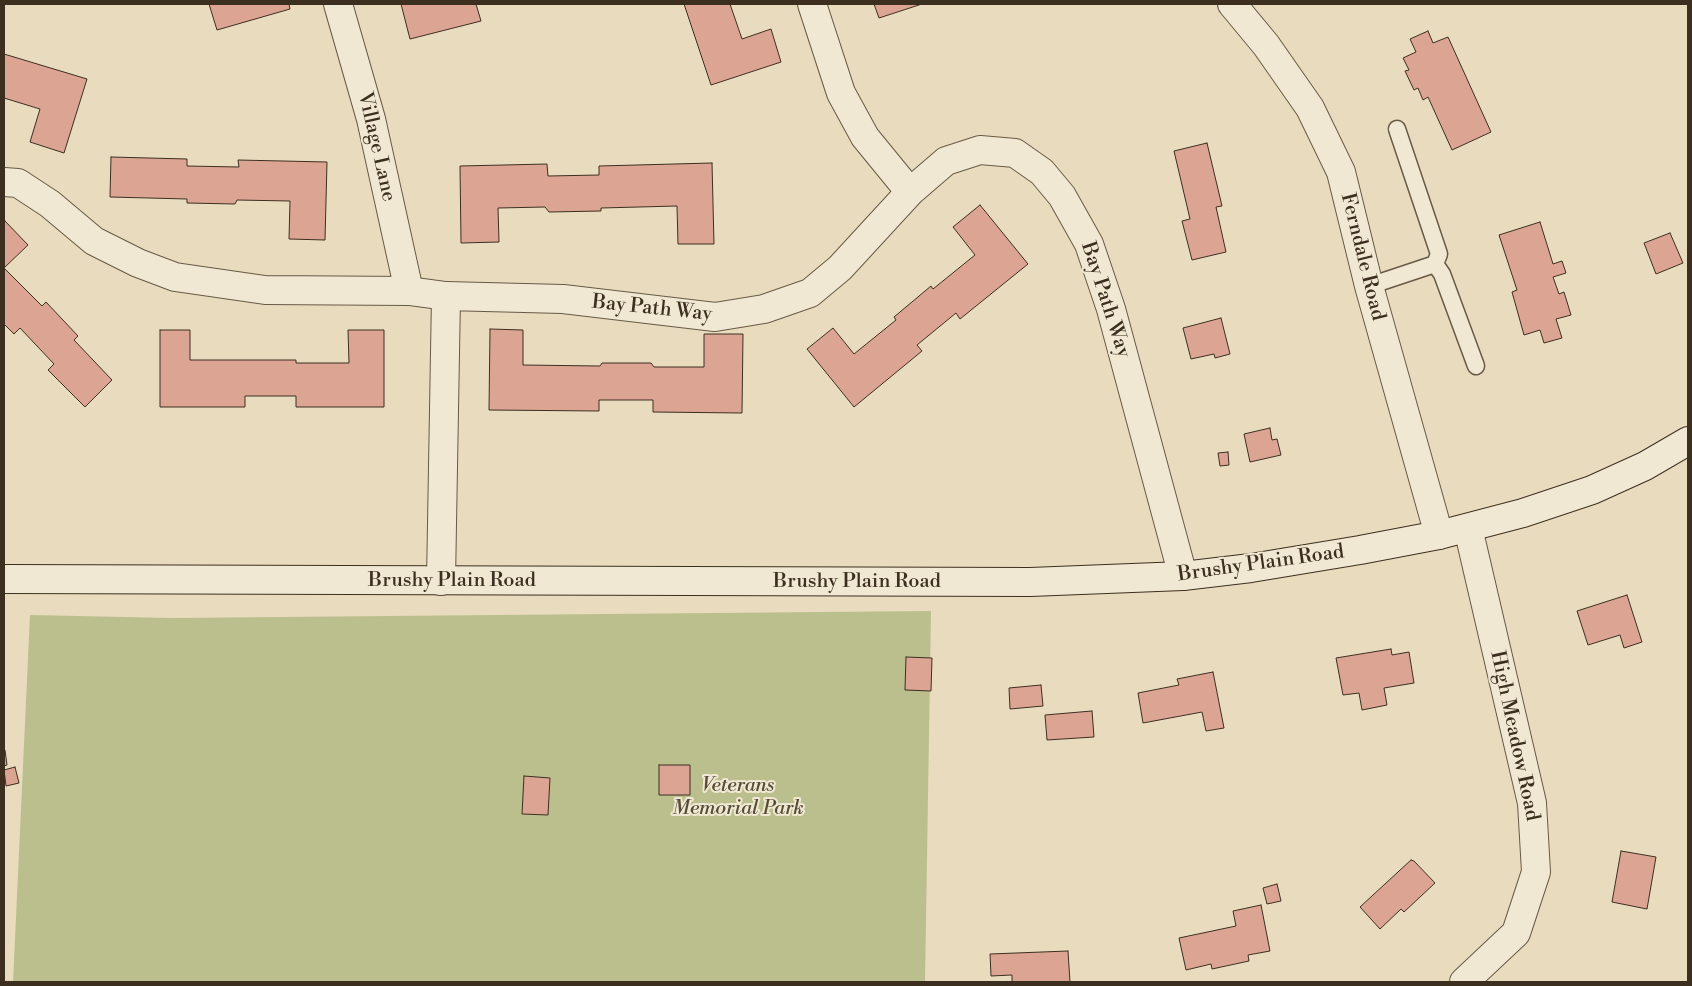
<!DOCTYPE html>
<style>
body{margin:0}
#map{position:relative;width:1692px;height:986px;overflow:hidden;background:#e9dbbd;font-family:"Libre Bodoni",serif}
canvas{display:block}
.frame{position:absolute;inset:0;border:5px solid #3c2f1f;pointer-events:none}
</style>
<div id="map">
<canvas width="1692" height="986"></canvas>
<div class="frame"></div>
</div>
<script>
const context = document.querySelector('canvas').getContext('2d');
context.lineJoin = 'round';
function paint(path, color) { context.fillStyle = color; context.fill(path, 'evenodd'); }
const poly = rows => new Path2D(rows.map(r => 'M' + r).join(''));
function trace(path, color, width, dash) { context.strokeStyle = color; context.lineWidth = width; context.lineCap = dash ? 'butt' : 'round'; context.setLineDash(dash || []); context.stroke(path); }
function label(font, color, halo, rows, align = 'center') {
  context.font = font + ' "Libre Bodoni",serif'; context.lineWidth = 4; context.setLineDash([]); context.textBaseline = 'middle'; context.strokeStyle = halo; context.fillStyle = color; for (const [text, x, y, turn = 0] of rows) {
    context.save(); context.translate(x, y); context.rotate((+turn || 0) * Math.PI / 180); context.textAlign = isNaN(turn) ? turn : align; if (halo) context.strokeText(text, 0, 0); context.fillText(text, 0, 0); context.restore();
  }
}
paint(poly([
 [931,611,925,982,13,982,30,615,172,618]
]), '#bbbf8e');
const building = poly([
 [209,4,289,4,290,9,217,30,209,4],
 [401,4,476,4,481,21,410,39,401,4],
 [684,4,730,4,742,39,771,29,781,62,711,85,684,4],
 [874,4,922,4,879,18,874,4],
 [1428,31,1433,43,1448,37,1491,132,1452,150,1428,97,1423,100,1418,88,1414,90,1405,71,1409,70,1403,58,1416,52,1410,39,1428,31],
 [4,54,87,79,64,153,30,142,40,109,4,98,4,54],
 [1207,143,1222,206,1216,207,1226,252,1192,260,1182,221,1190,219,1174,151,1207,143],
 [111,157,187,159,187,166,239,167,238,160,327,162,325,240,289,239,290,201,237,200,235,204,187,203,187,199,110,197,111,157],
 [712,163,714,244,678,244,677,206,601,208,601,211,549,212,545,207,498,208,499,242,461,243,460,166,547,164,548,176,599,175,599,166,712,163],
 [980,205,1028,264,960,319,956,313,917,345,922,351,854,407,807,349,833,328,854,354,896,320,894,317,931,286,933,289,975,255,953,227,980,205],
 [5,221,28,245,4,268,42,306,46,302,78,336,74,340,112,380,85,407,48,370,54,364,20,328,14,334,4,324,4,222,5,221],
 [1540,222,1553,264,1562,261,1566,273,1553,277,1559,294,1564,292,1571,315,1556,319,1562,338,1544,343,1540,330,1524,335,1512,292,1517,290,1499,235,1540,222],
 [1670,233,1683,263,1656,274,1644,243,1670,233],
 [1221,318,1230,354,1215,358,1214,354,1191,359,1183,328,1221,318],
 [490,329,523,330,523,365,600,366,602,363,651,363,654,367,704,367,704,334,743,334,742,413,653,412,653,400,599,400,599,411,489,410,490,329],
 [160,330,190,330,190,360,296,360,296,363,349,363,348,330,384,330,384,407,296,407,296,396,245,396,245,407,160,407,160,330],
 [1270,428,1272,440,1277,439,1281,455,1250,462,1244,434,1270,428],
 [1228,452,1229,465,1220,466,1218,453,1228,452],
 [1627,595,1642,642,1624,648,1620,635,1588,645,1577,611,1627,595],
 [1391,649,1392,655,1409,652,1414,683,1384,688,1387,705,1362,710,1359,693,1343,695,1336,658,1391,649],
 [906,657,932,658,931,691,905,690,906,657],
 [1213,672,1224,728,1206,731,1202,712,1143,723,1138,693,1179,685,1177,679,1213,672],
 [1041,685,1043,706,1010,709,1009,688,1041,685],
 [1092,711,1094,737,1047,740,1045,715,1092,711],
 [4,750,5,750,7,765,4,766,4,750],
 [659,765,690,765,690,795,659,795,659,765],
 [15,767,19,783,6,786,4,770,15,767],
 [524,776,550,778,548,815,522,814,524,776],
 [1621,851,1656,857,1647,909,1612,902,1621,851],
 [1411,860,1414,861,1435,883,1404,912,1401,909,1380,929,1360,907,1411,860],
 [1277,884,1281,901,1267,904,1263,888,1277,884],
 [1261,905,1270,951,1248,955,1249,961,1212,969,1211,964,1186,970,1179,938,1236,926,1233,911,1261,905],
 [1068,951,1070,982,1012,982,1012,975,991,976,990,954,1068,951]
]);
paint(building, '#dca492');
trace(building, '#3c2f1f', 1);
const lane = poly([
 [1435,264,1442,274,1476,366],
 [1369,286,1435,264,1439,254,1397,129]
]);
const street = poly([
 [338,4,371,119,409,291],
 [812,4,841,93,865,137,910,192],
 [1232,4,1266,45,1310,108,1341,172,1369,286,1439,535],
 [4,182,18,183,50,204,94,241,138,263,175,277,265,290,409,291,446,296,563,299,715,317,764,309,810,293,840,268,910,192,946,161,980,150,1015,153,1042,172,1062,196,1089,244,1111,309,1183,576],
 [441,581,446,296],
 [1464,982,1516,933,1536,872,1532,803,1468,528]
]);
const secondary = poly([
 [4,579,1030,582,1183,576,1251,568,1360,550,1439,535,1523,513,1592,490,1645,466,1688,441]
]);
trace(lane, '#675a46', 19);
trace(street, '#675a46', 30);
trace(secondary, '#3c2f1f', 30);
trace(lane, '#f1e8d4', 16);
trace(street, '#f1e8d4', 28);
trace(secondary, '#f1e8d4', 28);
label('20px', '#3c2f1f', '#f1e8d4', [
 ["Village Lane",376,147,77],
 ["Ferndale Road",1362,257,76],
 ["Bay Path Way",1105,300,72],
 ["Bay Path Way",652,309,6],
 ["Brushy Plain Road",1261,564,-8],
 ["Brushy Plain Road",452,581],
 ["Brushy Plain Road",857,582],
 ["High Meadow Road",1514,736,78]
]);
label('italic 20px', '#554c35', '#f1e8d4', [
 ["Veterans",738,786],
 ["Memorial Park",738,809]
]);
</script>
